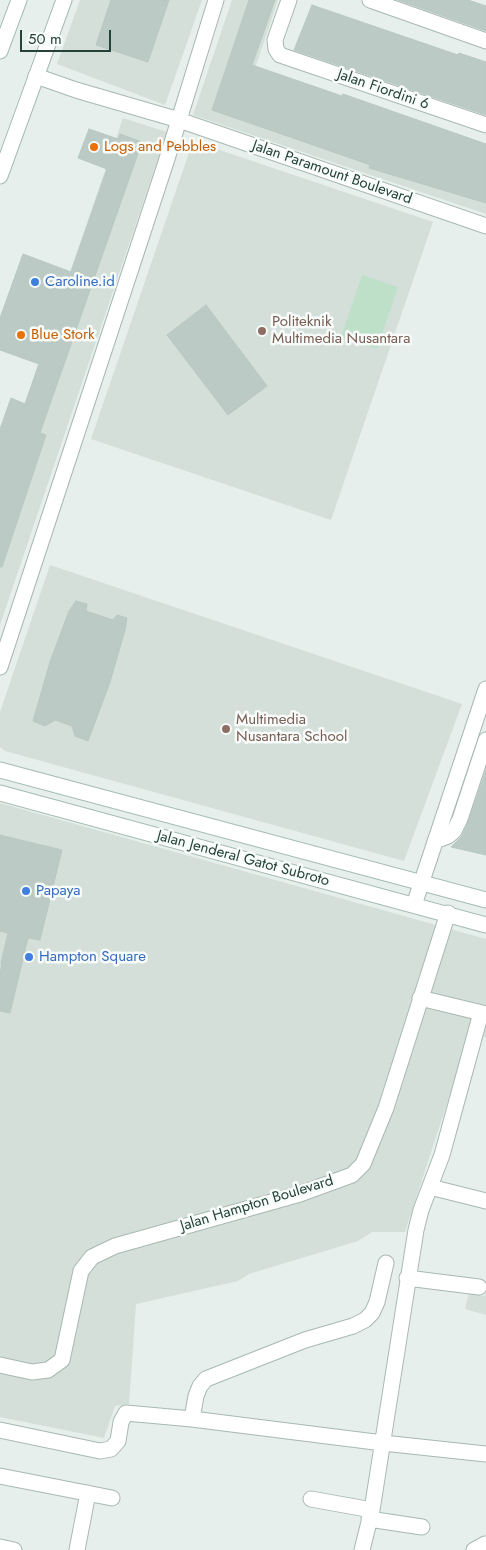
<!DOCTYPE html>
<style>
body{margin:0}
#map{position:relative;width:486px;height:1550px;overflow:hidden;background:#e6efeb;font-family:Jost,sans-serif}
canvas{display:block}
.scale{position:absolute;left:20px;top:30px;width:91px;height:22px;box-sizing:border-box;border:2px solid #24423a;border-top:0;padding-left:6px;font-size:15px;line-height:18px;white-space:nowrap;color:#24423a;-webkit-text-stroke:4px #f7fbf9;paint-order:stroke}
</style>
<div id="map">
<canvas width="486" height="1550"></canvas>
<div class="scale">50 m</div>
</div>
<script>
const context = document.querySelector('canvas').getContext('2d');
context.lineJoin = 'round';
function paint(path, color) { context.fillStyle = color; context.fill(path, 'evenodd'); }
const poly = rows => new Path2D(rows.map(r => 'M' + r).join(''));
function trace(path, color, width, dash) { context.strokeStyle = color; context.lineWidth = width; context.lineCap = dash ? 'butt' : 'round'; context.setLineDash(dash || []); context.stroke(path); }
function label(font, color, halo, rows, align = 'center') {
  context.font = font + ' Jost,sans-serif'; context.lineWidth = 5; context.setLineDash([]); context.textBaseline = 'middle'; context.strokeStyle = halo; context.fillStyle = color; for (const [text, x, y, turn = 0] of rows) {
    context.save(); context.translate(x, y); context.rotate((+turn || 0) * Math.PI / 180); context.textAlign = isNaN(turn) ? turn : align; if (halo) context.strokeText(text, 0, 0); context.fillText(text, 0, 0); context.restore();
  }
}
paint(poly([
 [80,0,202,0,165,105,57,64],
 [232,0,278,0,248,89,486,169,486,214,193,115],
 [123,118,167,132,0,625,0,475],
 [193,141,433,222,331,520,91,439],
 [50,565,462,704,404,861,5,751,0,747,0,712],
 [0,803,486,939,486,1037,471,1030,405,1232,372,1232,358,1241,249,1274,238,1281,136,1304,129,1404,115,1406,104,1438,0,1417],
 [486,1291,486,1315,465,1309,469,1293,485,1296]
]), '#d4dfda');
paint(poly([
 [362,275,398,287,377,349,341,337]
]), '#bfe0c8');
const building = poly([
 [111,0,169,0,148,62,96,45,111,0],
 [249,0,275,0,252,65,342,96,343,94,486,144,486,203,369,168,370,165,362,162,212,110,249,0],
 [398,0,468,0,486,6,486,31,398,0],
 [312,5,458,55,459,53,486,62,486,115,294,50,312,5],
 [89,129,118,139,120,134,142,142,43,424,40,433,46,435,2,567,0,567,0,429,11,398,25,404,39,364,0,350,0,318,23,254,71,272,107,169,78,158,89,129],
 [206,305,267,386,228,415,167,335,206,305],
 [76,601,87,604,86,611,113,620,117,615,127,618,125,630,110,682,88,741,75,736,72,726,55,720,45,726,33,721,50,662,69,611,76,601],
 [486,770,486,855,451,847,462,836,468,823,486,770],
 [0,835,62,850,40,940,28,938,10,1013,0,1011,0,974,2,963,1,963,8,933,0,931,0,835]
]);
paint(building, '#bbcac4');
trace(building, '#b8c9c2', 1);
const street = poly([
 [289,0,275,40,276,49,280,55,486,125],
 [370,0,486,41],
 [36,76,76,90,179,120,486,226],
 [0,667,166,162,216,0],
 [435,841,448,836,454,831,460,819,486,740],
 [414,905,486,689],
 [420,998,486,1014],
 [430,1187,486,1201],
 [407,1278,479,1287],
 [0,1365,32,1372,48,1370,62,1360,81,1271,92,1257,115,1246,300,1194,352,1175,363,1164,386,1108,448,913],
 [192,1419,196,1396,200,1386,206,1379,305,1340,353,1326,365,1320,372,1313,377,1302,386,1263],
 [0,1430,100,1451,111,1449,118,1441,121,1422,126,1413,192,1419,383,1443,486,1454],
 [0,1476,112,1498],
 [311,1499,372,1510],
 [369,1519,422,1527],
 [0,1547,14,1550],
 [77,1550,88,1493],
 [362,1550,372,1510,416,1230,421,1210,442,1155,481,1013],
 [474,1550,485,1544]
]);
const secondary = poly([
 [0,51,19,0],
 [0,176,64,0],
 [0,770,486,900],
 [0,793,486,925]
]);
trace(street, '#a8b8b2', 17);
trace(secondary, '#a4bbb3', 17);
trace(street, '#fff', 15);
trace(secondary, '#fff', 15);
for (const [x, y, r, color] of [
 [94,147,5,"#e8710a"],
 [35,282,5,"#3f7fe0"],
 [262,331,5,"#8d6e63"],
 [21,335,5,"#e8710a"],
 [226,729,5,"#8d6e63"],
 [26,891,5,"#3f7fe0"],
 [29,957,5,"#3f7fe0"]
]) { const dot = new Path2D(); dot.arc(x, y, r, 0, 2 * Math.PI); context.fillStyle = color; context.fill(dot); trace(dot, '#f7fbf9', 2); }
label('15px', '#24423a', '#f7fbf9', [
 ["Jalan Fiordini 6",383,90,19],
 ["Jalan Paramount Boulevard",332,173,19],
 ["Jalan Jenderal Gatot Subroto",243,859,15],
 ["Jalan Hampton Boulevard",257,1204,-17]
]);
label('15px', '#c56008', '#f7fbf9', [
 ["Logs and Pebbles",104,147],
 ["Blue Stork",31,335]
], 'left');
label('15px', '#366cbe', '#f7fbf9', [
 ["Caroline.id",45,282],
 ["Papaya",36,891],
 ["Hampton Square",39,957]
], 'left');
label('15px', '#785e54', '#f7fbf9', [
 ["Politeknik",272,322],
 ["Multimedia Nusantara",272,339],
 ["Multimedia",236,720],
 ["Nusantara School",236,737]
], 'left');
</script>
